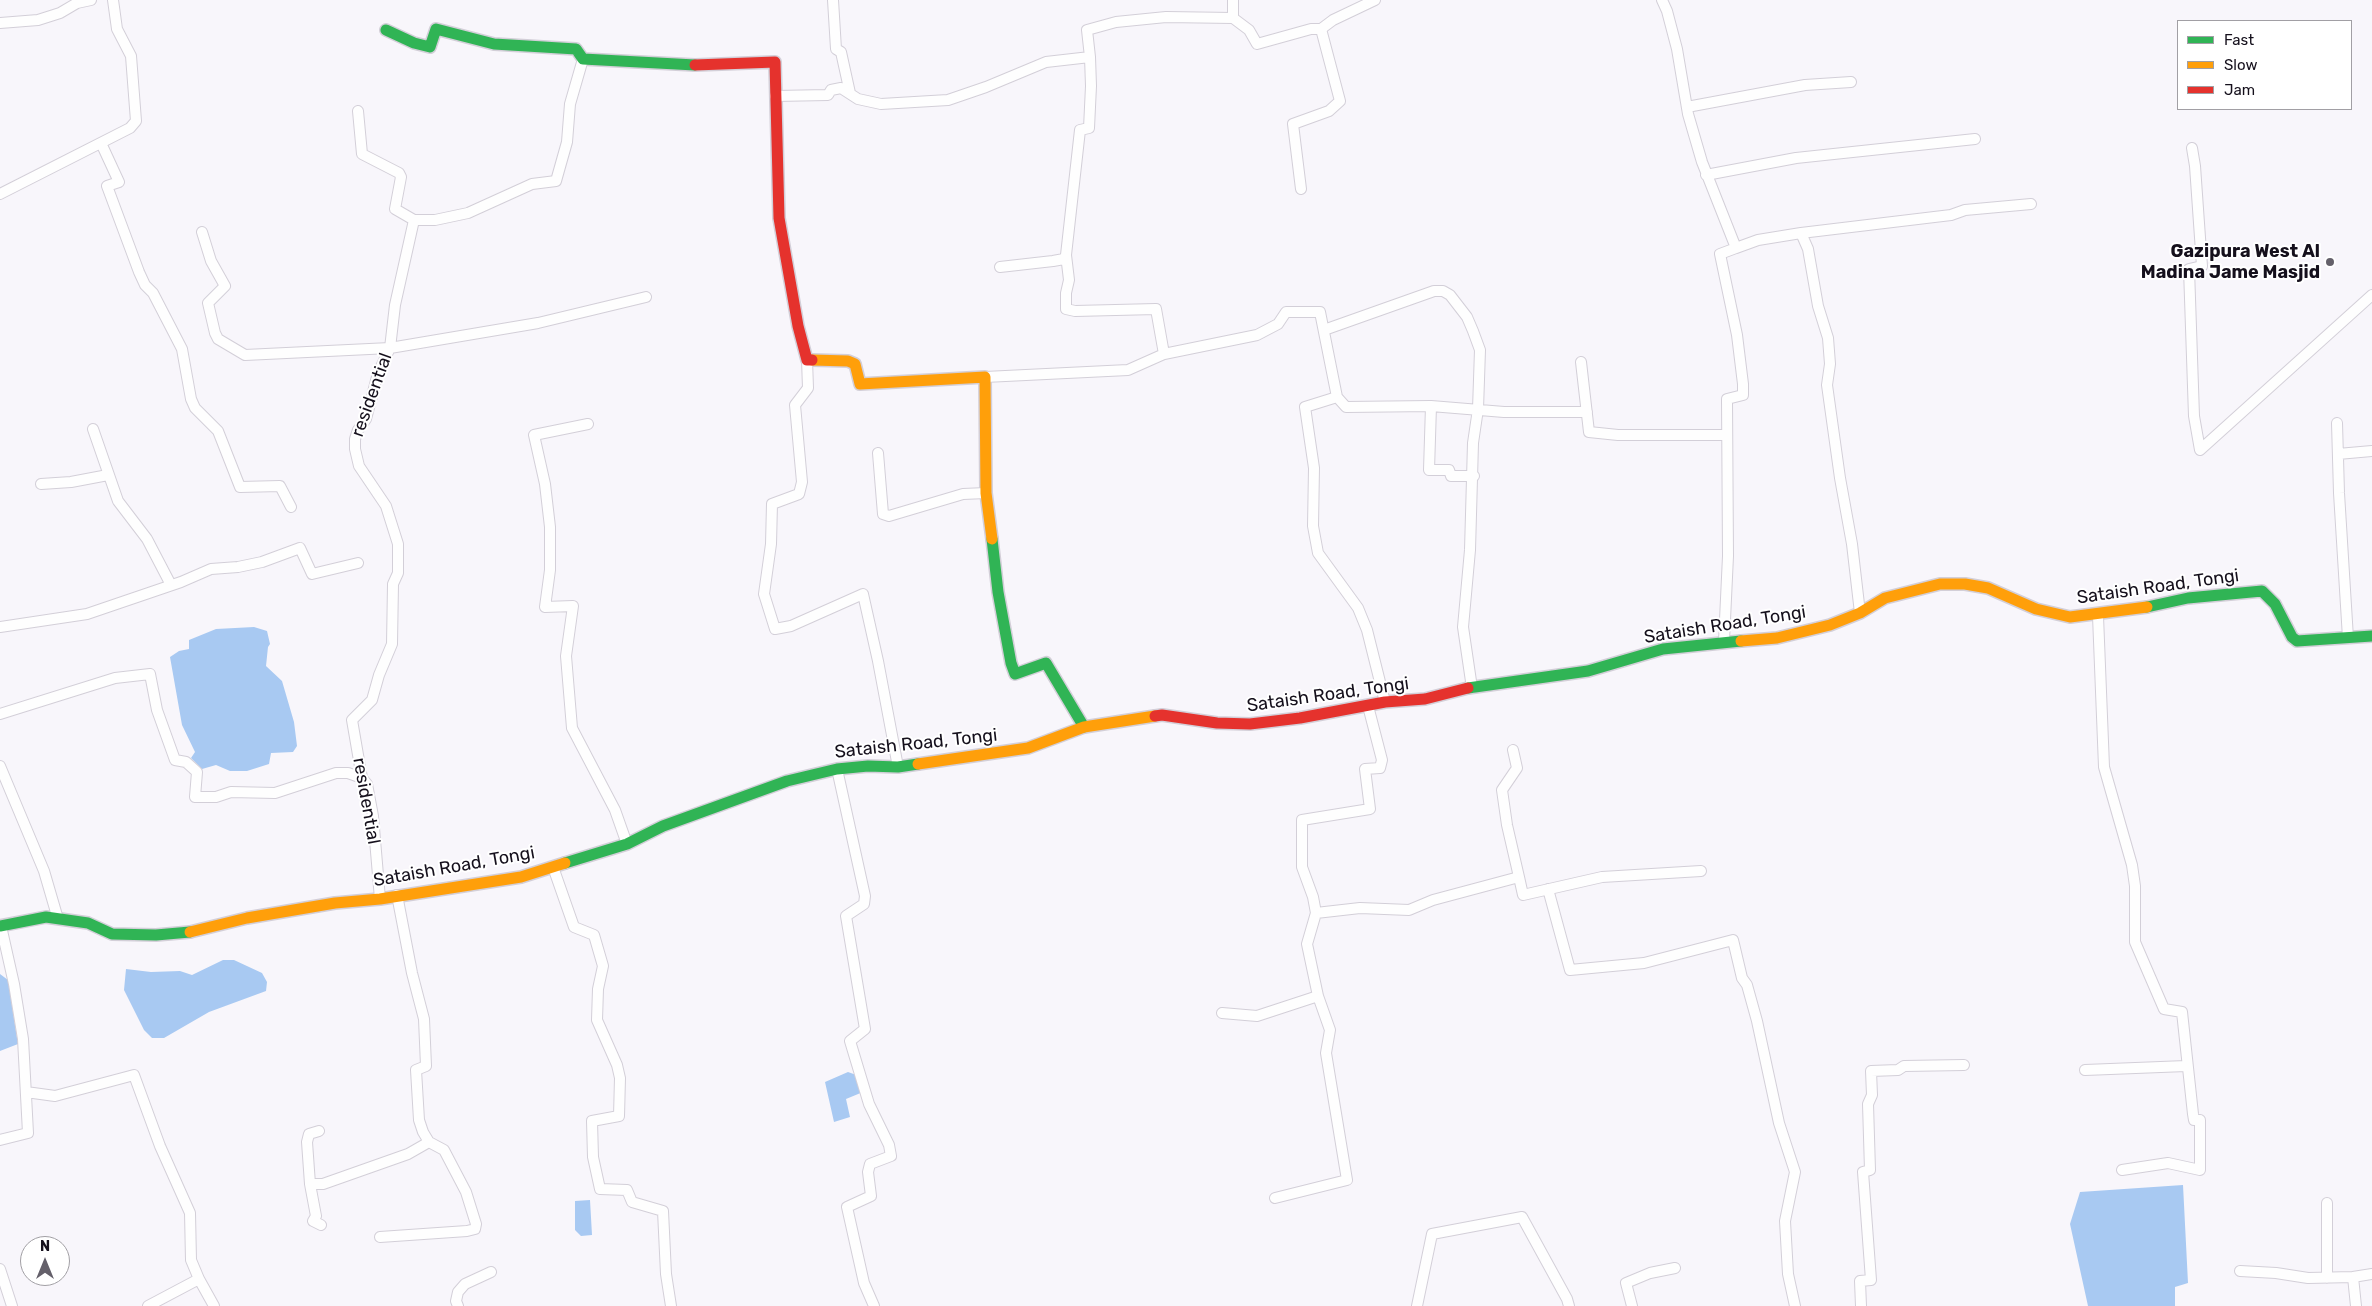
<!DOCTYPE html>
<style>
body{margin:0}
#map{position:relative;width:2372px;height:1306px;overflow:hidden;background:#f8f6fb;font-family:Rubik,sans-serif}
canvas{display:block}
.legend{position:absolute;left:2177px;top:20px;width:175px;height:90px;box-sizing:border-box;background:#fff;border:1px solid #a19fa4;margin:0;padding:6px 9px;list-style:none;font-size:15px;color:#15101c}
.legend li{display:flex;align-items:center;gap:10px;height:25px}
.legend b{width:25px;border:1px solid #a19fa4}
.north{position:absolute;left:20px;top:1236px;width:50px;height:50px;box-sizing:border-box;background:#fff;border:1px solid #a19fa4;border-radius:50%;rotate:0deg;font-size:14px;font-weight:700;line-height:20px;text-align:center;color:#15101c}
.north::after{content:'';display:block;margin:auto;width:18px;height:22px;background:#64606a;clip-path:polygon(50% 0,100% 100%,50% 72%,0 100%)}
</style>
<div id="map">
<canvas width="2372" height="1306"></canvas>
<ul class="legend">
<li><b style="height:6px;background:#30b455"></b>Fast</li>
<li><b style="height:6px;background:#ff9f0a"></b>Slow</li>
<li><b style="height:6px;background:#e5322d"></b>Jam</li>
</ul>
<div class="north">N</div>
</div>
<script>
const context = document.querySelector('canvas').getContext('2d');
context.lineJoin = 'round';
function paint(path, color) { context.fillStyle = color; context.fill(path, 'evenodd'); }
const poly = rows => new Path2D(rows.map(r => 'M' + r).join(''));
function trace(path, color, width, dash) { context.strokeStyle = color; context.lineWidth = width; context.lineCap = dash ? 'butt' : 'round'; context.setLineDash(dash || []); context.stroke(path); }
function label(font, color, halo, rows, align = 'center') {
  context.font = font + ' Rubik,sans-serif'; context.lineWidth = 4; context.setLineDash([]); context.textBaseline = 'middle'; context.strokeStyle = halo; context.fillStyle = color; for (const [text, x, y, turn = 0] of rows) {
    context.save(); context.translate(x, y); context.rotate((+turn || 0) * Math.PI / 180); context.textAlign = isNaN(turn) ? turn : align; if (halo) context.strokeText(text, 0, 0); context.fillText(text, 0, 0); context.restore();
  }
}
paint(poly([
 [254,627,267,631,270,644,268,647,266,666,282,681,294,722,297,746,293,752,271,753,269,764,247,771,230,771,216,765,202,769,191,758,195,752,182,725,170,657,179,651,189,649,189,640,216,629],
 [223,960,234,960,262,973,267,982,266,991,209,1012,164,1038,152,1038,144,1030,124,990,126,969,151,972,180,971,192,975],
 [0,974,8,980,18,1044,0,1051],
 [848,1072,859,1076,863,1092,846,1099,850,1117,834,1122,825,1082],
 [2183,1185,2188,1283,2175,1287,2175,1306,2088,1306,2070,1224,2080,1192],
 [590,1200,592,1235,581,1236,575,1230,575,1201]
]), '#a8c9f2');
const street = poly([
 [833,0,836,49,841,52,850,93],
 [1662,0,1667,11,1677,49,1688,114,1702,162,1736,248,1758,240,1801,233,1951,215,1965,210,2031,204],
 [1233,18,1249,30,1257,44,1311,29,1321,29,1340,101,1329,111,1293,124,1301,189],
 [0,23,38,20,60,13,77,3,91,0],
 [1321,29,1333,20,1375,0],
 [1090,57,1087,30,1116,22,1166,17,1233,18,1233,0],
 [775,96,828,95,831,90,841,88,858,99,881,104,948,100,986,87,1046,62,1090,57,1091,86,1089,128,1080,130,1066,255,1069,280,1066,293,1066,309,1075,311,1156,309,1164,354],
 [1687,107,1805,85,1851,82],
 [358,111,362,154,399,173,401,177,395,209,414,220,395,305,390,348,378,373,366,419,358,430,355,439,355,449,359,466,386,506,398,544,398,573,393,584,392,644,379,675,372,700,352,720,362,778,367,784,373,816,380,899],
 [101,143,119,182,107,186,139,272,145,285,153,293,182,349,191,399,195,408,218,431,240,487,280,486,291,507],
 [2192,148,2195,166,2202,266,2189,269,2194,416,2200,450,2372,295],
 [1706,175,1796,158,1975,139],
 [0,194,130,128,136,121,131,56,117,29,113,0],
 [414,220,435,220,468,213,532,184,556,181,567,142,570,104,583,59],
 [202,232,211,261,225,286,208,303,215,333,218,339,245,355,390,348,538,323,646,297],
 [1801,233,1808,249,1818,306,1828,338,1830,364,1827,385,1840,478,1852,544,1860,613],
 [1000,267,1053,261,1064,259,1066,255],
 [1324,330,1434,291,1443,291,1450,295,1467,317,1473,331,1480,350,1478,409,1473,443,1470,550,1463,627,1472,688],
 [807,360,808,388,795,405,802,482,799,494,772,504,771,544,764,594,775,629,791,626,863,594,878,661,898,767],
 [1581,362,1589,432,1618,435,1726,435],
 [985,377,1128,370,1164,354,1257,335,1278,324,1286,312,1320,312,1337,397,1305,407,1314,468,1313,526,1318,553,1358,608,1367,630,1385,702],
 [1337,397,1346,407,1431,406,1504,412,1587,412],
 [1431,406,1429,470,1449,470,1451,476,1474,476],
 [2337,423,2339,493,2348,638],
 [588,424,534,435,545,484,550,527,550,570,545,607,573,606,566,656,572,728,615,810,627,844],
 [93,429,118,501,147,539,171,585],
 [878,453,883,514,889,516,963,494,986,493],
 [2338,454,2372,451],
 [41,484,71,482,108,475],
 [2098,616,2104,767,2132,865,2135,886,2135,942,2164,1009,2182,1012,2193,1114,2194,1120,2200,1120,2200,1170,2168,1163,2122,1170],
 [0,627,87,614,181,582,211,569,238,567,262,562,300,548,312,574,358,563],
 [1724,641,1728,556,1727,399,1743,395,1743,384,1737,335,1720,254,1736,248],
 [0,714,115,678,150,674,157,710,175,760,186,762,197,772,195,797,216,797,231,792,275,793,336,773,348,773,362,778],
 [1513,750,1517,768,1502,790,1507,825,1519,877],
 [0,766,44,871,58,919],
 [837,769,865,896,864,904,846,916,865,1029,850,1041,869,1104,889,1145,891,1156,870,1164,868,1172,871,1196,847,1207,864,1283,874,1306],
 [553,867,574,927,594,935,603,966,598,989,597,1020,617,1065,620,1078,619,1116,592,1121,593,1157,600,1189,627,1190,632,1202,663,1211,666,1274,671,1306],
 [1548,889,1570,970,1644,963,1733,940,1742,978,1747,985,1757,1021,1779,1123,1795,1172,1785,1221,1788,1274,1795,1306],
 [1316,913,1360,908,1409,910,1433,900,1519,877,1523,895,1602,877,1701,871],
 [1222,1013,1257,1016,1318,996],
 [2085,1070,2186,1066],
 [26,1092,55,1096,134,1075,160,1146,190,1213,191,1260,199,1279,148,1306],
 [319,1131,309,1134,307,1142,310,1184,323,1184,408,1154,429,1142],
 [0,1140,28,1133,23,1039,14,984,1,926],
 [310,1184,316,1216,313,1221,321,1225],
 [1275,1198,1347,1180,1326,1053,1330,1030,1318,996,1307,944,1316,913,1313,897,1302,867,1302,820,1370,809,1365,769,1380,768,1382,760,1368,706],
 [2327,1203,2327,1278],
 [380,1237,467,1231,475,1229,476,1224,466,1192,444,1150,429,1142,423,1132,419,1120,416,1070,426,1066,424,1019,412,973,397,895],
 [0,1269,12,1306],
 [2240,1271,2276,1273,2308,1278,2353,1277,2356,1306],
 [2353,1277,2372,1274],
 [199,1279,214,1306],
 [458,1306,456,1301,458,1292,465,1284,491,1272],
 [1417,1306,1432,1234,1522,1217,1567,1299,1569,1306],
 [1632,1306,1626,1283,1650,1273,1675,1268],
 [1861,1306,1860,1281,1871,1280,1863,1172,1870,1170,1868,1104,1872,1095,1871,1071,1898,1070,1904,1066,1964,1065]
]);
const fast = poly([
 [386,30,414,43,430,47,436,29,494,44,576,49,583,59,695,65],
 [992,539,998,592,1011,663,1015,674,1046,663,1084,727],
 [2147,607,2188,598,2262,591,2275,604,2292,637,2297,641,2372,636],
 [1468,688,1588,671,1663,649,1741,641],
 [565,863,627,844,663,826,787,781,837,769,868,766,898,767,918,764],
 [0,926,46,917,88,923,112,934,156,935,190,932]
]);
const slow = poly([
 [812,360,848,361,855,364,860,384,985,377,986,493,992,539],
 [1741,641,1777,638,1830,625,1860,613,1885,598,1940,584,1965,584,1988,588,2036,609,2070,617,2147,607],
 [918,764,1028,748,1084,727,1155,716],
 [190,932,247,918,335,903,380,899,521,877,565,863]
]);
const jam = poly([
 [695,65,775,62,779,218,798,326,807,360,812,360],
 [1155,716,1162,715,1217,723,1250,724,1300,718,1385,702,1425,699,1468,688]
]);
trace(street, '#d3cfd8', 12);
trace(fast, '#d3cfd8', 14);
trace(slow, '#d3cfd8', 14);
trace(jam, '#d3cfd8', 14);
trace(street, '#fefefe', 10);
trace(fast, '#30b455', 11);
trace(slow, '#ff9f0a', 11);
trace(jam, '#e5322d', 11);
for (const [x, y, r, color] of [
 [2330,262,5,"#64606a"]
]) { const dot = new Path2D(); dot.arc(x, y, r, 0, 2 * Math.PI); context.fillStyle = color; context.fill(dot); trace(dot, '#fff', 2); }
label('bold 18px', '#15101c', '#fff', [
 ["Gazipura West Al",2320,252],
 ["Madina Jame Masjid",2320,273]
], 'right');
label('18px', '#15101c', '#fff', [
 ["residential",372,395,-70],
 ["Sataish Road, Tongi",2158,587,-8],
 ["Sataish Road, Tongi",1725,625,-9],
 ["Sataish Road, Tongi",1328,695,-8],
 ["Sataish Road, Tongi",916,744,-6],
 ["residential",366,801,80],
 ["Sataish Road, Tongi",454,867,-10]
]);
</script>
